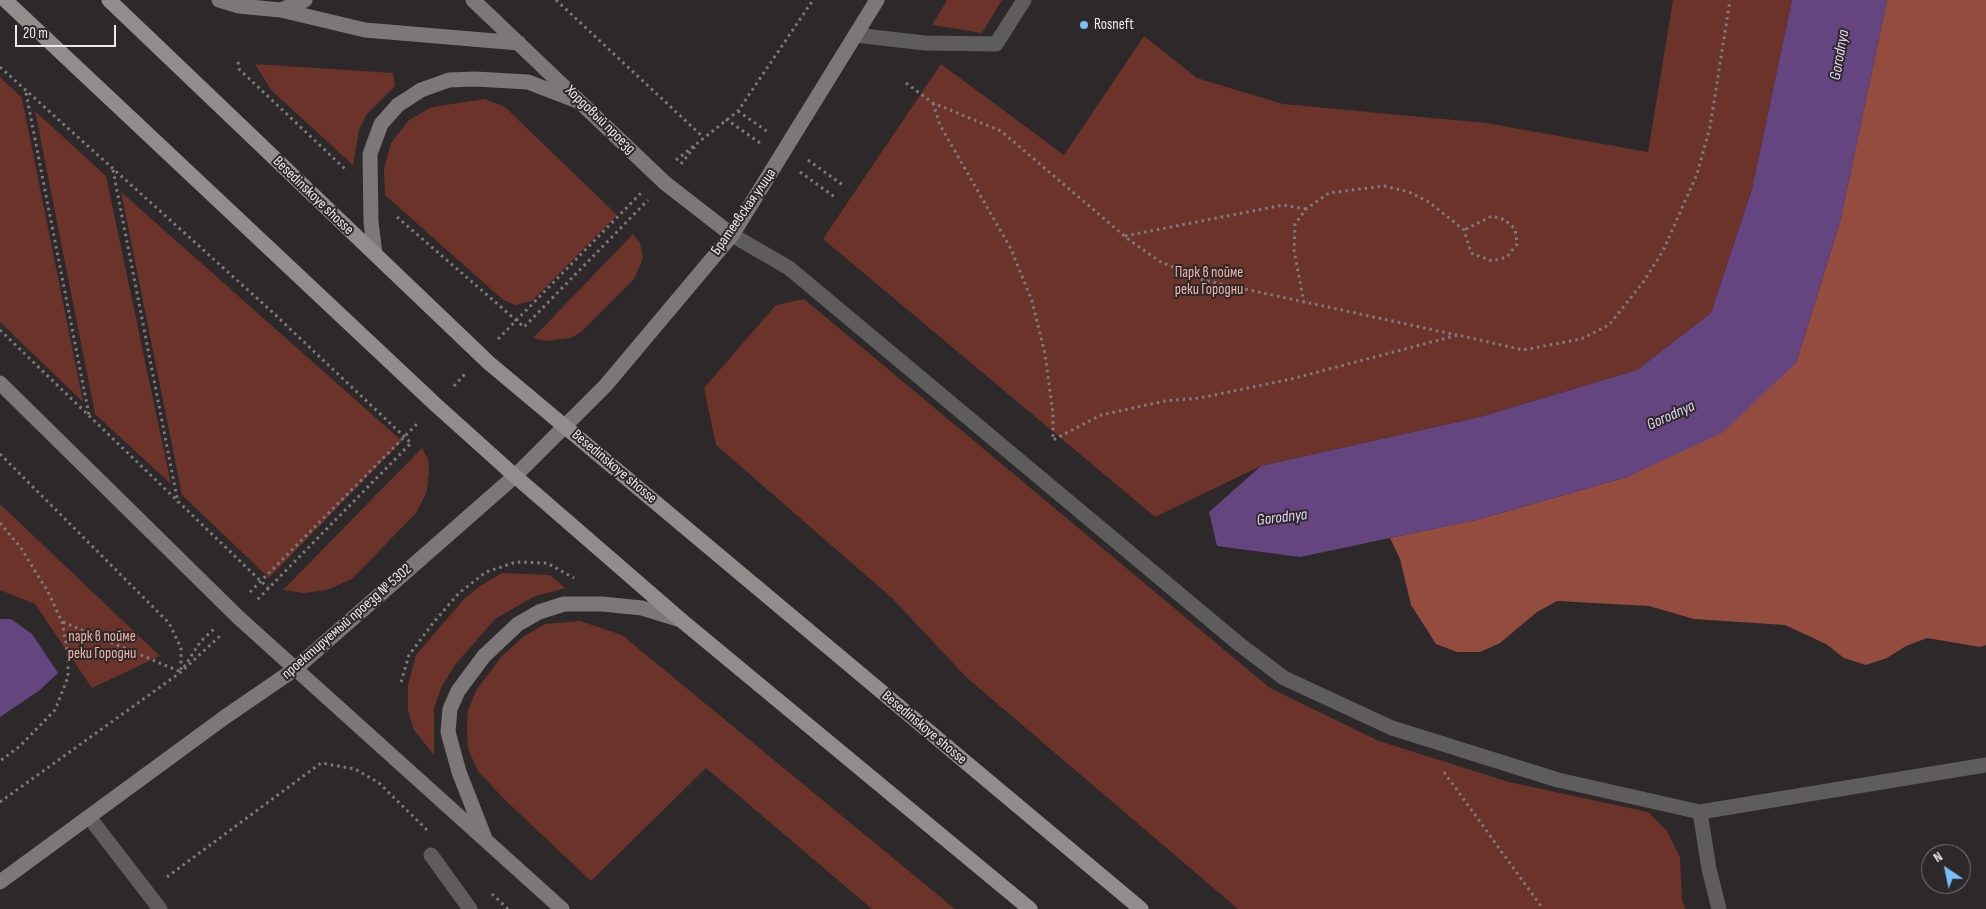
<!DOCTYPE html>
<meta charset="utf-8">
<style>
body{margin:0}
#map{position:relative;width:1986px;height:909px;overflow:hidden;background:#2d282a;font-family:"Sofia Sans Condensed",sans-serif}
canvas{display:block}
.north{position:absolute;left:1921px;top:844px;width:50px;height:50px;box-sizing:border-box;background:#2d282a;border:1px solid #7a7678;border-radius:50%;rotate:326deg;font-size:14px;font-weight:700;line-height:20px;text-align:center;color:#eeeaec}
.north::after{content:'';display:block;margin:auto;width:18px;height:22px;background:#78bff8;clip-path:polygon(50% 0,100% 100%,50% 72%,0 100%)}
.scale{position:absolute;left:15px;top:25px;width:101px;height:22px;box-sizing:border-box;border:2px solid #eeeaec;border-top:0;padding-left:6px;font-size:15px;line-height:18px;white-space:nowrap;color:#eeeaec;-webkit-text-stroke:4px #2d282a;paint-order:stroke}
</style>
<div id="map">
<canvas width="1986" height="909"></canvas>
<div class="north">N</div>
<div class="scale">20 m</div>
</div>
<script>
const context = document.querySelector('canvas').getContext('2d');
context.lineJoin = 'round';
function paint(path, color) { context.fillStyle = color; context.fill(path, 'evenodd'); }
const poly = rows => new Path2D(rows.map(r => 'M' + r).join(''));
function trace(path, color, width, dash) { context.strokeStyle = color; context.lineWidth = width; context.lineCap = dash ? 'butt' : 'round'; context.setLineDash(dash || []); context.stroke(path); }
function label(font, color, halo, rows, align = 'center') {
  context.font = font + ' "Sofia Sans Condensed",sans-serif'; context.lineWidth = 4; context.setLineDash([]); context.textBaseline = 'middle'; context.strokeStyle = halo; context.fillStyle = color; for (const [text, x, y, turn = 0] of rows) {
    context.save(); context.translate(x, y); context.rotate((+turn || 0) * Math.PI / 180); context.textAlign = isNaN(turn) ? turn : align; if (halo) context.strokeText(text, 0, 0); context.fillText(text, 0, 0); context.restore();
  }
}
paint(poly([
 [947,0,1002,0,982,33,932,25],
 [1673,0,1792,0,1752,189,1711,313,1637,370,1480,417,1261,466,1155,517,823,239,941,64,1064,155,1144,36,1197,78,1283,104,1486,123,1648,152],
 [255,64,393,73,395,86,366,115,359,130,353,165,271,90],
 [0,77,22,98,83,402,0,322],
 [485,99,505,107,617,215,532,301,515,305,502,299,385,195,384,169,391,143,409,120,432,107],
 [35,111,106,176,171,484,95,414],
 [121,192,402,441,269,578,182,495],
 [633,234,640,243,643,258,634,279,581,332,571,338,546,341,533,338],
 [804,299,1270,688,1379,741,1509,782,1648,812,1667,831,1680,857,1682,901,1686,909,1238,909,966,677,892,598,716,445,704,388,776,305],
 [422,448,428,459,429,470,427,491,416,513,352,579,327,590,304,593,283,590],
 [0,504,160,656,92,688,35,604,0,590],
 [502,573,550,575,565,588,533,597,495,619,455,665,442,686,434,708,434,755,414,730,408,711,408,685,416,655,464,599,480,586],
 [580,621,622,635,955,909,872,909,706,768,591,881,504,799,478,771,468,749,467,727,468,710,477,689,502,656,523,637,545,624]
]), '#6b3329');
paint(poly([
 [1887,0,1986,0,1986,645,1980,647,1927,638,1906,646,1887,658,1866,665,1844,658,1826,644,1785,625,1694,619,1649,606,1557,601,1537,612,1500,643,1480,652,1457,652,1436,644,1411,605,1400,559,1390,538,1480,519,1627,477,1796,363,1840,222]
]), '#944c3f');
paint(poly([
 [1792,0,1887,0,1840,222,1796,363,1722,433,1627,477,1480,519,1300,557,1217,546,1209,512,1261,466,1480,417,1637,370,1711,313,1752,189],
 [0,619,11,619,32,634,58,673,40,690,0,717]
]), '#644580');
trace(poly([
 [556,0,703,137],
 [238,62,239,69,345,169],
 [0,67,269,309,411,443,256,601],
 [906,83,933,103,1001,131,1128,239,1159,261,1203,280,1457,335],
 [26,93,89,415],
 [933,103,940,125,1011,249,1032,301,1045,354,1053,414,1053,440,1101,415,1165,401,1200,398,1291,379,1458,335,1523,350,1581,339,1609,325,1644,281,1663,251,1697,174,1710,127,1730,0],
 [738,111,768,132],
 [726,119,760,143],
 [676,160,738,111,813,0],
 [808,160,844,186],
 [681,164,696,145],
 [113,170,178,503],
 [800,172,836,198],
 [397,217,524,327,648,200],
 [1125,236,1283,205,1306,209],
 [1304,303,1294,250,1295,224,1306,209,1329,193,1384,186,1409,192,1429,202,1464,230,1471,253,1492,261,1507,257,1517,244,1515,229,1505,220,1492,216,1464,230],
 [0,330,269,589],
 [498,339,641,193],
 [454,386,465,374],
 [0,454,169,623,181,648,181,671],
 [0,523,21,548,48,592,62,622,68,655,68,677,55,710,20,746,0,761],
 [250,592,418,423],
 [63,622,181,672],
 [184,667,201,641,214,629],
 [401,682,409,655,433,623,459,593,486,572,516,562,547,563,574,578],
 [1444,772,1543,909],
 [0,802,181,672,221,635],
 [167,877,321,763,355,769,379,783,427,830],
 [492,894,508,909]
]), '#7f7b7d', 3, [2.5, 4]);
trace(poly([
 [855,35,925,43,996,44,1024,0],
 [732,235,789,268,1239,644,1284,678,1392,728,1558,780,1700,812,1986,765],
 [1700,812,1709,869,1719,909],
 [89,817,160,909],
 [431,855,470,909]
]), '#5e5c5c', 15);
trace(poly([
 [219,0,239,6,281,10,365,30,519,43],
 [473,0,665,183,732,235],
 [281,10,305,0],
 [375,254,371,222,370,154,381,124,398,105,421,90,449,80,475,79,528,82,580,102],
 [0,383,239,618,562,909],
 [484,836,459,772,448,732,450,709,458,691,484,656,518,624,539,612,564,604,602,604,642,608,681,620],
 [0,882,225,717,295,669,515,476,606,385,732,235,877,0]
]), '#7c7778', 15);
trace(poly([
 [5,0,436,405,515,476,681,620,1030,909],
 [109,0,489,363,1141,909]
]), '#928c8d', 15);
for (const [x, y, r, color] of [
 [1084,25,5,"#78bff8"]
]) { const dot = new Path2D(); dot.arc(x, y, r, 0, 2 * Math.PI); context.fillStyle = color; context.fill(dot); trace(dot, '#2d282a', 2); }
label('15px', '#eeeaec', '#2d282a', [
 ["Rosneft",1094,25]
], 'left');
label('15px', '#eeeaec', '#2d282a', [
 ["Хордовый проезд",600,120,44],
 ["Besedinskoye shosse",313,196,44],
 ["Братеевская улица",744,212,-55],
 ["Besedinskoye shosse",614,467,40],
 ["проектируемый проезд № 5302",347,622,-41],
 ["Besedinskoye shosse",924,728,40]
]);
label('15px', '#f4b4a7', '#2d282a', [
 ["Парк в пойме",1209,273],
 ["реки Городни",1209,290],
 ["парк в пойме",102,637],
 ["реки Городни",102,654]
]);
label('italic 16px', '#e5d4f8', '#2d282a', [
 ["Gorodnya",1840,55,-80],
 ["Gorodnya",1671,416,-24],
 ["Gorodnya",1282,518,-7]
]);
</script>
